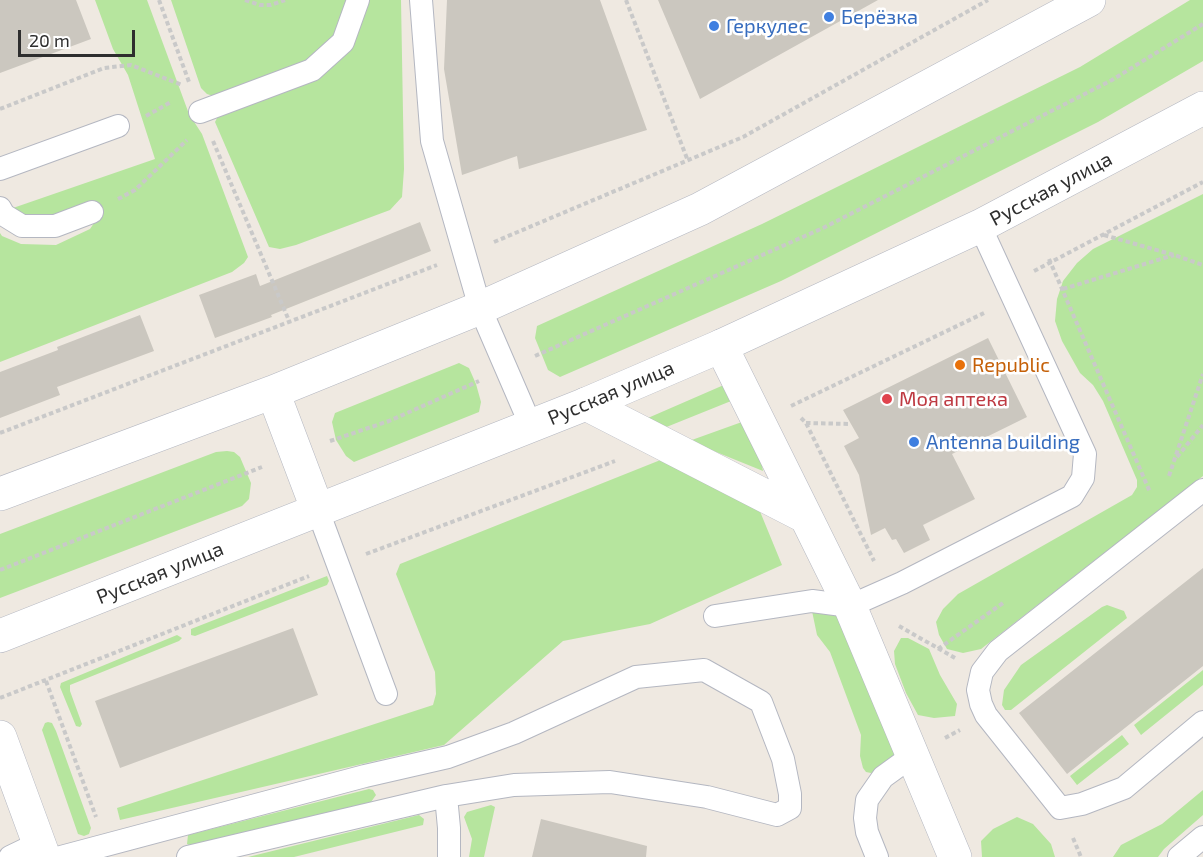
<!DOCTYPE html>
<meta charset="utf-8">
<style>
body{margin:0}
#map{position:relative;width:1203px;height:857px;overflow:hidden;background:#efe9e1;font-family:"Exo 2",sans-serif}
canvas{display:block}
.scale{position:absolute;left:18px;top:30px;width:117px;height:27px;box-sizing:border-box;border:3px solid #2e2e2e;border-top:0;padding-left:8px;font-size:18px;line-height:21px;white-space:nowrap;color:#2e2e2e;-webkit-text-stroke:4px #fff;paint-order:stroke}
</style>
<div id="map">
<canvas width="1203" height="857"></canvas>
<div class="scale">20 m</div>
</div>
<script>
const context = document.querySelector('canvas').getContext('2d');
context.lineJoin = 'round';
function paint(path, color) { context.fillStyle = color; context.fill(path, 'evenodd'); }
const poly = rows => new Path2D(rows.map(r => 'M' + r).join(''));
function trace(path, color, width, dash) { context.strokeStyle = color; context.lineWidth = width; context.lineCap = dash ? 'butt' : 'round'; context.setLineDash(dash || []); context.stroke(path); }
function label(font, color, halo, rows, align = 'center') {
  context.font = font + ' "Exo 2",sans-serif'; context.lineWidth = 5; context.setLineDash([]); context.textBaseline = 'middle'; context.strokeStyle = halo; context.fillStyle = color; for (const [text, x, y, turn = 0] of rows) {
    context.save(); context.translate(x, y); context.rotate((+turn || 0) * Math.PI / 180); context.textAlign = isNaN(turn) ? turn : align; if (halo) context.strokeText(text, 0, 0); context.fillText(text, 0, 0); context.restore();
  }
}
paint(poly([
 [95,0,147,0,189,114,202,134,248,257,244,263,232,272,0,362,0,233,2,236,21,244,56,245,90,229,96,220,66,216,26,220,13,208,155,159,128,75,113,49],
 [171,0,348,0,335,35,309,61,216,97,207,94,201,88],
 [366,0,401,0,404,169,402,197,390,210,296,245,280,249,269,247,215,122,218,116,317,77],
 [1190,0,1203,0,1203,61,1098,122,781,281,560,377,548,370,535,338,537,326,762,224,1080,67],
 [1203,194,1203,476,981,649,963,653,947,649,939,635,936,622,943,609,958,594,1132,495,1137,487,1137,480,1103,401,1093,385,1080,373,1062,341,1055,321,1057,299,1063,281,1077,263,1093,249],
 [459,363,469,368,476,384,481,402,479,412,354,462,346,456,336,440,332,422,335,413],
 [733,381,741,397,659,430,641,421],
 [753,418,763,471,689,441],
 [227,451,234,452,240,457,251,483,249,499,242,506,0,598,0,534,216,452],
 [663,459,759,509,782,565,650,624,563,641,444,745,120,820,117,808,433,705,436,694,435,672,396,574,400,564],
 [327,576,329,581,327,585,195,636,191,635,191,629],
 [1107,605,1124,611,1127,618,1011,710,1005,710,1002,705,1004,690,1021,665,1102,607],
 [812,611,838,612,900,749,878,772,871,773,866,772,863,768,860,756,861,735,830,652,817,635],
 [177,635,182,638,179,641,70,685,70,691,82,724,80,727,76,726,60,687,61,683],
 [901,638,908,638,929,649,940,675,957,704,955,716,934,718,918,715,906,693,895,664,894,651],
 [1203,670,1203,685,1141,735,1134,725],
 [48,722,52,723,56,731,91,828,89,834,84,836,78,834,42,730,45,723],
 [1122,735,1129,744,1077,785,1070,776],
 [369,789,373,790,376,795,371,802,193,847,187,844,188,835],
 [1203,790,1203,815,1164,849,1158,857,1113,857,1121,845,1162,824],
 [491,805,495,807,484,857,469,857,472,839,464,817,467,812],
 [419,815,424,819,423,825,294,857,248,857],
 [1017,817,1033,824,1051,844,1055,857,982,857,981,841,993,829]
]), '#b6e59e');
paint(poly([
 [0,0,76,0,91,39,0,73],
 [447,0,600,0,647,130,519,169,517,156,462,175,444,69],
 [658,0,878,0,700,99],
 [420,222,431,251,271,315,272,317,215,338,199,295,256,274,260,286],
 [140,315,154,351,57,387,60,395,0,418,0,372,58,350,57,347],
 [988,338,1027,417,952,454,975,499,923,525,930,540,904,553,896,539,892,540,885,528,871,535,859,475,844,446,859,438,843,410],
 [1203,568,1203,666,1067,774,1019,713],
 [293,628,318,695,120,768,95,701],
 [541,819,647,846,646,857,532,857]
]), '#cbc7bf');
const lane = poly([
 [421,0,432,141,480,308,531,426],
 [200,112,312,70,343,42,358,0],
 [0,169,118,126],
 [0,208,4,215,22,226,55,226,92,212],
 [1203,490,998,651,982,672,978,690,981,704,986,715,1060,808,1082,804,1124,788,1203,722],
 [318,511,386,694],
 [715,616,812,601,850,606,902,583,1072,496,1083,478,1085,454,980,226],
 [446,796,449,828,449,857],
 [10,857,39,843],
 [61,857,365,776,448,757,514,733,636,677,704,670,761,702,783,759,790,794,790,808,777,815,707,797,610,782,514,785,446,796,188,857],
 [877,857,867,832,865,818,867,800,883,777,912,756],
 [1179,857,1203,837]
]);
const street = poly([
 [721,346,806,517],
 [586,404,806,517,850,606,955,857]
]);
const secondary = poly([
 [273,392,318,511],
 [0,494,273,392,480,308,700,209,1089,0],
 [0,636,586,404,721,346,980,226,1203,108],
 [0,737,44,857]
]);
trace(lane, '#b4b7c1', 24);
trace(street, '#b4b7c1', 34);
trace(secondary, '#b4b7c1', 34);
trace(poly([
 [159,0,189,82],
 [245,0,260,5,271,5,285,0],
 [626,0,688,161],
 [0,109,104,68,131,65,182,85],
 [146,116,171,102],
 [213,141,290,323],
 [118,199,135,190,187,140],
 [1104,235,1174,255,1203,265],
 [494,242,743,137,988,0],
 [1049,259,1150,492],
 [1034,271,1203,182],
 [1063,289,1174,255],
 [535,356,823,228,1112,80,1203,24],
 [791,406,984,313],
 [801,418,806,423,874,561],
 [806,423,851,424],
 [0,433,437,265],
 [330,441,389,421,479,381],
 [1177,457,1203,425],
 [1169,476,1203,374],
 [366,554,615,461],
 [0,570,262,467],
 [899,626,955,658],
 [938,649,1003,603],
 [46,681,96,817],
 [0,698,309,576],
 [945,738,960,730],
 [1073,838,1081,857]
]), '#c9c9c9', 4, [4.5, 3]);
trace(lane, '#fff', 22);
trace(street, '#fff', 33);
trace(secondary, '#fff', 33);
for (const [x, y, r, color] of [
 [829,17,6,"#3f7fe0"],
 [714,26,6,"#3f7fe0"],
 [960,365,6,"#e8710a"],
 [887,399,6,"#e0444e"],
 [914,442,6,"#3f7fe0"]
]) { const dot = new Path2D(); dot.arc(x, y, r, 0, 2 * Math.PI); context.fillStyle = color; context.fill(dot); trace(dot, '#fff', 2); }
label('20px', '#366cbe', '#fff', [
 ["Берёзка",841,17],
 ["Геркулес",726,26],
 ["Antenna building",926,442]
], 'left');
label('20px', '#2e2e2e', '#fff', [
 ["Русская улица",1051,189,-28],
 ["Русская улица",611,393,-23],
 ["Русская улица",160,573,-22]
]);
label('20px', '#c56008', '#fff', [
 ["Republic",972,365]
], 'left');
label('20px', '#be3a42', '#fff', [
 ["Моя аптека",899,399]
], 'left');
</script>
